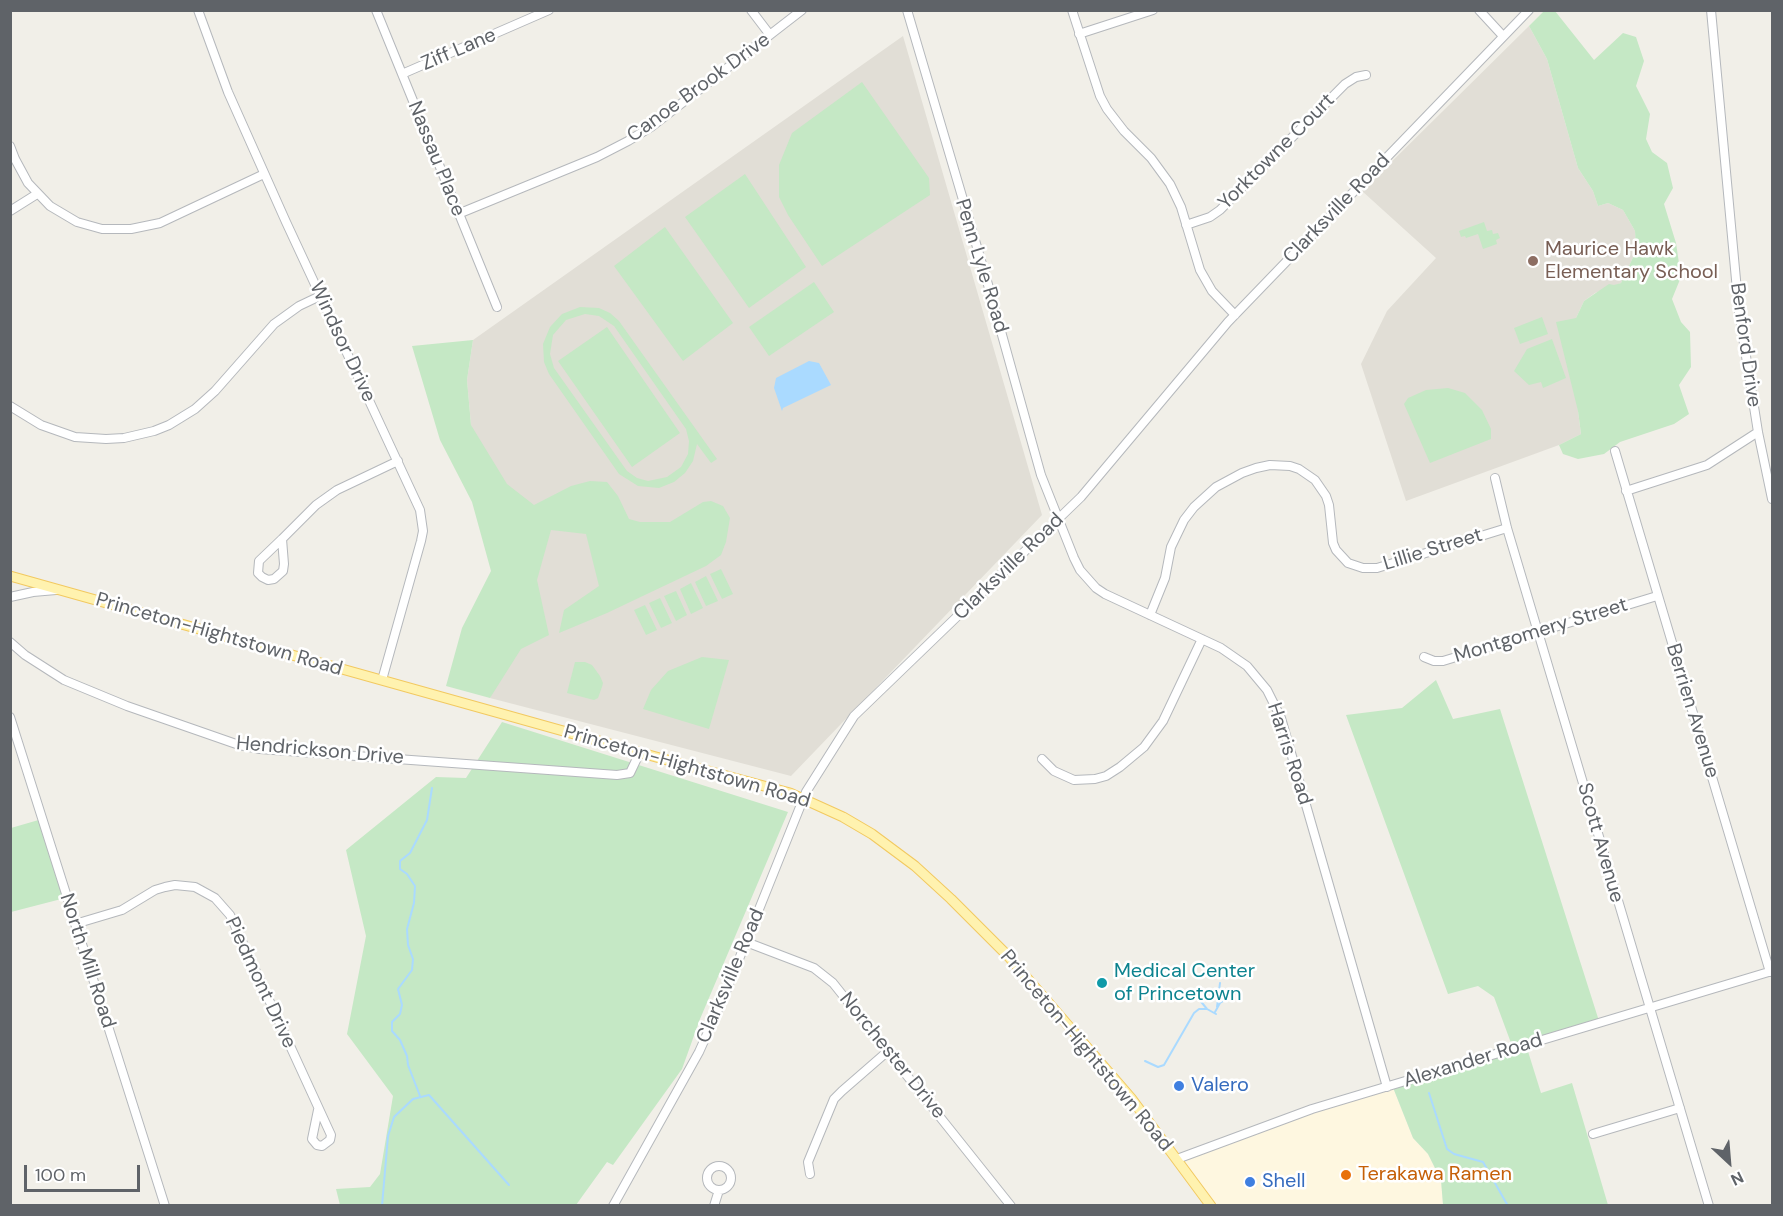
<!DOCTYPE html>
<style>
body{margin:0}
#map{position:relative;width:1783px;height:1216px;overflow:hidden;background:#f1efe8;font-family:"DM Sans",sans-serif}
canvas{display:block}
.frame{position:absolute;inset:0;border:12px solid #5f6368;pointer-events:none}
.north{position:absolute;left:1699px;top:1132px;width:60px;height:60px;-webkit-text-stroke:4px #fff;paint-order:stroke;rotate:154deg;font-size:16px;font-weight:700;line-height:24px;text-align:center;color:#5f6368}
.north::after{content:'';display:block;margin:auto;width:21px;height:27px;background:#5f6368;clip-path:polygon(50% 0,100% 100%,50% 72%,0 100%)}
.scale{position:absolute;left:24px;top:1165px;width:116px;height:27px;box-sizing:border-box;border:3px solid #5f6368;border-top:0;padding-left:8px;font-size:18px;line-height:21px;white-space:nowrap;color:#5f6368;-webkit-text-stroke:4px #fff;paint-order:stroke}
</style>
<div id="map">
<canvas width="1783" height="1216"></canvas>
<div class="frame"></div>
<div class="north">N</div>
<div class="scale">100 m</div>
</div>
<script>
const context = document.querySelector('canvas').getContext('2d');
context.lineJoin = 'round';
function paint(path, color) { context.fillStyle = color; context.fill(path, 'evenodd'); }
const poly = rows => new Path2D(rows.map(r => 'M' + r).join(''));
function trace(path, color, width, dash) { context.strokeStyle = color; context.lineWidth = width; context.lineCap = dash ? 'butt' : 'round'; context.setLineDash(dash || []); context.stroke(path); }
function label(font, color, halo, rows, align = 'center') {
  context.font = font + ' "DM Sans",sans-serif'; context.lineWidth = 5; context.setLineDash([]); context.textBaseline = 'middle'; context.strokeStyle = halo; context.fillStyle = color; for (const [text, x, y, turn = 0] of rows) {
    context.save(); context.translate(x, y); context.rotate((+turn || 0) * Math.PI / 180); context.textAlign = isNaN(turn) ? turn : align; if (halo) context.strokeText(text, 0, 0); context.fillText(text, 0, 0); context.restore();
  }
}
paint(poly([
 [1392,1085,1413,1138,1428,1154,1441,1181,1443,1205,1211,1205,1177,1159]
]), '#fef7e0');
paint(poly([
 [1529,26,1547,59,1578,168,1593,191,1598,206,1608,203,1623,210,1635,231,1636,251,1621,283,1595,293,1584,301,1576,318,1578,411,1581,434,1559,445,1406,501,1361,364,1387,311,1436,258,1362,191],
 [903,36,1042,515,791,776,490,698,508,638,471,425,467,380,473,340]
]), '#e1ded6');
paint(poly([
 [1544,11,1555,11,1594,60,1623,33,1636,37,1644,61,1636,86,1650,114,1646,139,1652,152,1667,163,1673,188,1664,204,1676,243,1681,277,1672,299,1681,322,1690,332,1691,367,1679,385,1689,414,1674,424,1620,442,1604,454,1578,459,1563,454,1559,445,1581,434,1578,411,1556,322,1576,318,1584,301,1609,284,1614,285,1621,283,1636,251,1635,231,1623,210,1608,203,1598,206,1593,191,1578,168,1547,59,1529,26],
 [862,82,929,178,930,195,822,266,788,215,779,197,779,165,792,133],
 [745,174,806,267,749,308,685,217],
 [1484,222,1487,231,1492,230,1493,234,1498,233,1500,238,1496,240,1497,244,1483,249,1478,234,1466,238,1465,236,1461,237,1459,231],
 [665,227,733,323,683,361,614,266],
 [814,282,834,312,769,356,749,327],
 [580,307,599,308,610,313,619,321,717,459,711,463,697,444,693,461,685,473,674,482,659,488,638,486,619,474,549,374,544,362,543,344,550,327,562,314],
 [585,314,599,316,614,326,686,429,689,441,688,454,681,467,667,477,648,481,637,478,627,471,554,368,550,354,553,335,566,320],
 [1542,317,1548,334,1520,344,1514,328],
 [607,327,680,433,632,467,558,361],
 [1552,339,1566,378,1543,388,1541,382,1529,385,1514,371,1527,349],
 [473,340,467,380,471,425,507,484,534,505,571,486,590,481,607,482,618,496,629,519,640,522,670,522,703,502,711,501,723,506,730,518,726,542,721,555,706,566,607,613,559,633,564,610,599,586,586,534,551,530,537,580,549,635,521,649,490,698,446,686,462,628,491,571,472,502,440,440,412,346],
 [1448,388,1465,393,1482,410,1491,429,1491,439,1430,463,1404,404,1408,398,1426,390],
 [721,569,733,594,722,599,710,574],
 [706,576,718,601,706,606,695,582],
 [691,583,703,608,691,614,680,589],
 [676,591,687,615,676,621,664,596],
 [660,598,672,623,661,628,649,603],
 [645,605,657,630,646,635,634,610],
 [702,657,729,660,709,729,643,709,651,690,668,671],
 [575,662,585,662,592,665,600,676,603,683,602,687,598,698,594,700,567,693],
 [1436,680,1453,719,1500,709,1599,1021,1523,1044,1511,1043,1494,997,1478,986,1448,994,1346,715,1402,708],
 [502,722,788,812,700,1019,682,1069,613,1165,607,1162,576,1205,340,1205,336,1189,370,1187,380,1174,393,1096,347,1034,366,936,346,850,436,777,466,778],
 [42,819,69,897,11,912,11,828],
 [1526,1045,1541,1093,1572,1083,1608,1205,1443,1205,1441,1180,1428,1154,1413,1138,1392,1085]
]), '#c5e8c5');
paint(poly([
 [809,361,819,363,831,385,783,408,782,411,774,388,776,378]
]), '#aadaff');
trace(poly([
 [1194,993,1207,1009,1216,1014],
 [1217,1007,1220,983],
 [1215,1012,1220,1003,1236,993],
 [1145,1061,1158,1067,1164,1065,1194,1013,1199,1009,1207,1009],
 [1429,1093,1447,1149,1454,1154,1483,1162,1508,1206],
 [420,1096,408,1065,407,1056,400,1040,392,1031,392,1022,400,1014,402,1005,398,989,412,970,413,959,408,945,407,929,414,903,415,886,407,874,400,869,400,861,410,853,427,820,432,788],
 [382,1206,388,1136,394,1117,413,1099,429,1095,509,1185]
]), '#aadaff', 2);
const minor = poly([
 [198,10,228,92,286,222,420,510,423,531,421,541,382,680],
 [376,10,497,307],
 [751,10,770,35],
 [907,10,987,281,1041,475,1074,558,1080,570,1096,588,1105,594,1221,648,1247,666,1267,690,1281,718,1387,1087],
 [1072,10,1100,96,1107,109,1124,131,1151,158,1170,184,1181,207,1200,270,1212,291,1235,315],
 [1479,10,1503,36],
 [1711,10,1739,312,1758,432,1772,499],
 [1079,34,1153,10],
 [402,74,549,10],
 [10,146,15,159,28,183,50,206,77,222,102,229,131,229,160,223,264,174],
 [10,211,37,194],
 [458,214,597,157,628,141,651,127,802,10],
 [1186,225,1210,217,1220,210,1345,84,1356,77,1366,75],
 [10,406,41,425,75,437,106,439,124,438,154,431,169,425,195,409,215,391,274,324,299,306,320,296],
 [1615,451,1770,972],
 [1495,478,1507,528,1709,1206],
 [1626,491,1707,465,1758,432],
 [282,539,284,564,283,571,274,579,268,580,262,577,258,573,259,561,282,539,316,505,337,490,398,461],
 [10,597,33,592,56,590],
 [1150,615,1165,578,1171,547,1184,520,1194,507,1216,487,1242,473,1256,468,1270,465,1290,466,1299,469,1315,480,1326,496,1329,505,1333,543,1336,550,1348,563,1363,568,1377,568,1507,528],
 [10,642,25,655,64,680,127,706,239,745,260,749,617,775,630,773,640,752],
 [1424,657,1434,661,1443,661,1657,596],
 [10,717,165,1206],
 [1042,759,1054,771,1074,780,1095,779,1106,776,1120,767,1144,747,1163,721,1202,639],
 [75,924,122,910,155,890,165,887,175,885,195,887,215,898,230,915,331,1135,330,1140,322,1146,317,1145,312,1139,318,1110],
 [746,942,814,968,833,983,1011,1206],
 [1593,1134,1680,1108],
 [1177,1159,1312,1109,1772,971],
 '707 1178a12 12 0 1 1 24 0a12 12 0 1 1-24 0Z',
 [810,1174,808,1162,834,1099,842,1091,888,1051],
 [613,1206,699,1052,725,994,806,792,854,716,1081,497,1228,322,1529,10],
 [714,1206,719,1190]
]);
const major = poly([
 [10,576,656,757,790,793,843,817,872,834,915,866,951,899,1008,956,1131,1098,1211,1206]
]);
trace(minor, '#b5b8bc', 10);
trace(major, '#f2c960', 11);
trace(minor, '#fff', 8);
trace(major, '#fff2af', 9);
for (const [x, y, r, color] of [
 [1533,261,6,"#8d6e63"],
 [1102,983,6,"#0f9aa8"],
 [1179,1086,6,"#3f7fe0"],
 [1346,1175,6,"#e8710a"],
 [1250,1182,6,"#3f7fe0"]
]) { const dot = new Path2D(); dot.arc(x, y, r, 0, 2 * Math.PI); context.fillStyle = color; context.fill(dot); trace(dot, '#fff', 2); }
label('20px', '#5f6368', '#fff', [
 ["Ziff Lane",459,50,-23],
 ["Canoe Brook Drive",699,88,-36],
 ["Yorktowne Court",1277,152,-45],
 ["Nassau Place",436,159,68],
 ["Clarksville Road",1337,209,-46],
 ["Penn Lyle Road",981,266,73],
 ["Windsor Drive",342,342,65],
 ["Benford Drive",1745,345,82],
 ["Lillie Street",1433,550,-17],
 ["Clarksville Road",1009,567,-44],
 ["Montgomery Street",1541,631,-17],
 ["Princeton-Hightstown Road",219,635,16],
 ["Berrien Avenue",1692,711,73],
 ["Hendrickson Drive",320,751,5],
 ["Harris Road",1289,754,72],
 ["Princeton-Hightstown Road",687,767,16],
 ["Scott Avenue",1600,843,74],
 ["North Mill Road",87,961,72],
 ["Clarksville Road",731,976,-67],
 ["Piedmont Drive",260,983,65],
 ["Princeton-Hightstown Road",1086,1051,50],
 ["Norchester Drive",892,1056,51],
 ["Alexander Road",1473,1061,-17]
]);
label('20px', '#785e54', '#fff', [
 ["Maurice Hawk",1545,250],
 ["Elementary School",1545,273]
], 'left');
label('20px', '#0d838f', '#fff', [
 ["Medical Center",1114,972],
 ["of Princetown",1114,995]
], 'left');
label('20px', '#366cbe', '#fff', [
 ["Valero",1191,1086],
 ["Shell",1262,1182]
], 'left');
label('20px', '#c56008', '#fff', [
 ["Terakawa Ramen",1358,1175]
], 'left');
</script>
